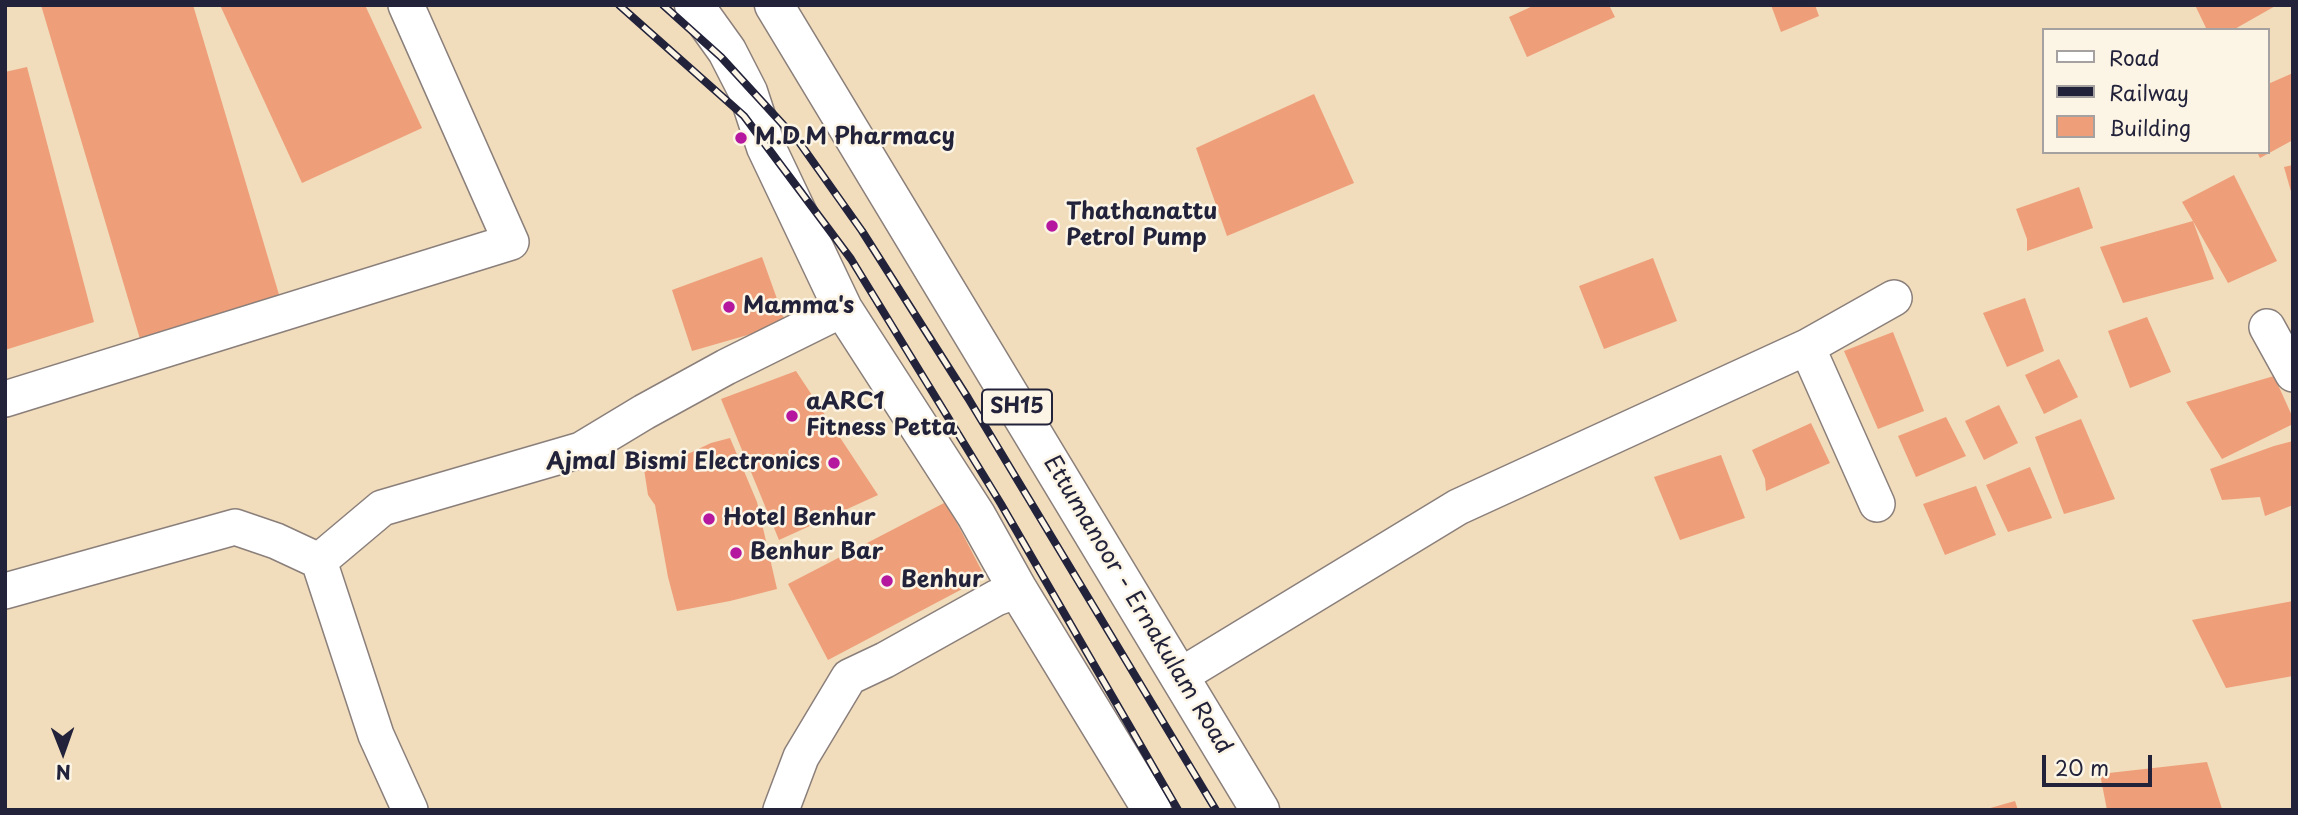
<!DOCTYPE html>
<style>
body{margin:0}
#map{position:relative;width:2298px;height:815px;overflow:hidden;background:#f1dcbb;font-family:"Playpen Sans",sans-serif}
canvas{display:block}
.frame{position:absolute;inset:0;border:7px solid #22223b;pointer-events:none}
.legend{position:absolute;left:2042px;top:28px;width:228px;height:126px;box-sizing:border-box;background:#fcf5e5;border:2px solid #a5a1a1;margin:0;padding:9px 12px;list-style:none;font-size:21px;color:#22223b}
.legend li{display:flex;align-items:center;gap:14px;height:35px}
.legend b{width:35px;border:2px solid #a5a1a1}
.north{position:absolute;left:28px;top:717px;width:70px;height:70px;-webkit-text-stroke:5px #fcf5e5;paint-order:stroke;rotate:179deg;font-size:19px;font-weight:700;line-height:28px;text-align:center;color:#22223b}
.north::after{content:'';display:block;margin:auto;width:24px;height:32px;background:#22223b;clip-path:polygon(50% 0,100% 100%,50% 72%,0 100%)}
.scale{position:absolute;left:2042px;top:755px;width:110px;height:32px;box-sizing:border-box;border:4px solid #22223b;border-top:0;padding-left:9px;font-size:21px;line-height:24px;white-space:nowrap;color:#22223b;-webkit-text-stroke:5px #fcf5e5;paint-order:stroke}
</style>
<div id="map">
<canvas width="2298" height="815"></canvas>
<div class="frame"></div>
<ul class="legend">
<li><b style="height:9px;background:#fff"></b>Road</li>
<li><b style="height:9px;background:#22223b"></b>Railway</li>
<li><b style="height:19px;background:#ee9e79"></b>Building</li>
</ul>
<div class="north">N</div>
<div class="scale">20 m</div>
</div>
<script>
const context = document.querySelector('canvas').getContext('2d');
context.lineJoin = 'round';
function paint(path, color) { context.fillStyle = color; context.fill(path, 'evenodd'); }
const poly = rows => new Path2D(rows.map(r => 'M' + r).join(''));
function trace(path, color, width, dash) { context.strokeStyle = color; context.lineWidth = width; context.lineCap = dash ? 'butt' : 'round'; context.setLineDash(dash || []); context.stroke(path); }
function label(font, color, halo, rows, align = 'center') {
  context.font = font + ' "Playpen Sans",sans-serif'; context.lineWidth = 5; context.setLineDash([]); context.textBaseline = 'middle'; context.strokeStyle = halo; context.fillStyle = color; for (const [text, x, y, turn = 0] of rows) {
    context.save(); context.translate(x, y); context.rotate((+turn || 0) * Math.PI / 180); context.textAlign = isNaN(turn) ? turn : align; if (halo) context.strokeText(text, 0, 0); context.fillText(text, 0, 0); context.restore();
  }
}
paint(poly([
 [41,5,193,5,280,298,140,339],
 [220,5,365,5,422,128,302,183],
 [1535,5,1609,5,1615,17,1527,57,1509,17],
 [1771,5,1815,5,1819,16,1781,32],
 [2195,5,2277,5,2233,30,2207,30],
 [27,67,94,322,5,350,5,72],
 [2293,73,2293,140,2260,158,2257,152,2268,152,2268,84],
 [1314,94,1354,183,1227,236,1196,148],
 [2293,165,2293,195,2292,195,2284,167],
 [2234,175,2277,261,2228,283,2193,221,2214,279,2123,303,2100,247,2193,221,2182,202],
 [2079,187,2093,228,2027,251,2027,239,2016,209],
 [762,257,786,324,692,351,672,290],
 [1653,258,1677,321,1604,349,1579,286],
 [2025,298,2044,351,2007,367,1983,313],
 [2147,317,2171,372,2130,388,2108,331],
 [1893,332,1924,411,1878,429,1844,351],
 [2059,359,2078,397,2044,414,2025,375],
 [796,371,878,495,779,540,721,399],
 [2274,376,2293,418,2293,424,2222,459,2186,402],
 [1999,405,2018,443,1984,460,1965,421],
 [1946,417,1966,456,1916,477,1898,436],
 [2081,419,2115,499,2064,514,2035,437],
 [1811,423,1830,463,1766,491,1765,479,1752,450],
 [730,438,757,502,777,589,730,601,677,611,668,577,655,505,648,495,644,469,656,460,690,453,711,443],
 [2293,441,2293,505,2265,516,2260,497,2222,500,2210,469,2274,446],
 [1721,455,1745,518,1680,540,1654,477],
 [2030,467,2052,518,2008,532,1986,485],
 [1976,486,1996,535,1945,555,1923,504],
 [946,502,985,577,828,660,788,584],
 [2293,601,2293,676,2226,688,2192,620],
 [2207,762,2222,809,2107,810,2100,774],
 [2015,801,2018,810,1987,810,1987,809]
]), '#ee9e79');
const street = poly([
 [2267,327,2293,374],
 [1807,347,1877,504],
 [5,399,511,242,406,5],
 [319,561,376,735,410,810],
 [5,591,235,527,276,541,319,561,382,508,581,450,644,412,726,367,843,309],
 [1180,676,1458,507,1807,347,1894,298],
 [781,810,801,757,849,677,885,660,996,598,1018,590]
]);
const primary = poly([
 [694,5,727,51,748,92,766,147,843,309,976,515,1018,590,1152,810],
 [774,5,1260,810]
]);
trace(street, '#8a7f7b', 38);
trace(primary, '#8a7f7b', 41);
trace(street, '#fff', 35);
trace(primary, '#fff', 38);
const rail = poly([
 [619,5,744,116,851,259,1001,504,1178,810],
 [663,5,721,57,799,142,862,231,968,398,1216,810]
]);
trace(rail, '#22223b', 8);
trace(rail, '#fcf5e5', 5, [16]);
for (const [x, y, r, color] of [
 [741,138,7,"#b5179e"],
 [1052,226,7,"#b5179e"],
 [729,307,7,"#b5179e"],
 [792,416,7,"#b5179e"],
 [834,463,7,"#b5179e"],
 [709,519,7,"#b5179e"],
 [736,553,7,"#b5179e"],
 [887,581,7,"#b5179e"]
]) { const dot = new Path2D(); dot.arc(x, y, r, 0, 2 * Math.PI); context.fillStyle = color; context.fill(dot); trace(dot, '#fcf5e5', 2.5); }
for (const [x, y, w] of [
 [1017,407,70]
]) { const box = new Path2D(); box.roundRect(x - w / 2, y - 17.5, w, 35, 5); context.fillStyle = '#fcf5e5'; context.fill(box); trace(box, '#22223b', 2); }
label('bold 21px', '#22223b', null, [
 ["SH15",1017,407]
]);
label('bold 23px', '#22223b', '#fcf5e5', [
 ["M.D.M Pharmacy",755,138],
 ["Thathanattu",1066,213],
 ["Petrol Pump",1066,239],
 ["Mamma's",743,307],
 ["aARC1",806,403],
 ["Fitness Petta",806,429],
 ["Ajmal Bismi Electronics",820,463,"right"],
 ["Hotel Benhur",723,519],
 ["Benhur Bar",750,553],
 ["Benhur",901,581]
], 'left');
label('23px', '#22223b', '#fcf5e5', [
 ["Ettumanoor - Ernakulam Road",1137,605,59]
]);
</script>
